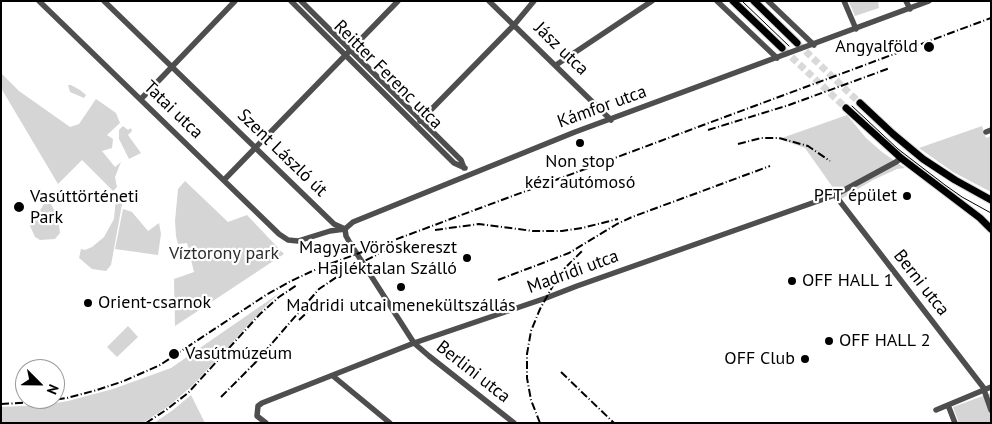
<!DOCTYPE html>
<meta charset="utf-8">
<style>
body{margin:0}
#map{position:relative;width:992px;height:424px;overflow:hidden;background:#fff;font-family:"PT Sans",sans-serif}
canvas{display:block}
.frame{position:absolute;inset:0;border:2px solid #000;pointer-events:none}
.north{position:absolute;left:15px;top:359px;width:50px;height:50px;box-sizing:border-box;background:#fff;border:1px solid #999;border-radius:50%;rotate:113deg;font-size:14px;font-weight:700;line-height:20px;text-align:center;color:#000}
.north::after{content:'';display:block;margin:auto;width:18px;height:22px;background:#000;clip-path:polygon(50% 0,100% 100%,50% 72%,0 100%)}
</style>
<div id="map">
<canvas width="992" height="424"></canvas>
<div class="frame"></div>
<div class="north">N</div>
</div>
<script>
const context = document.querySelector('canvas').getContext('2d');
context.lineJoin = 'round';
function paint(path, color) { context.fillStyle = color; context.fill(path, 'evenodd'); }
const poly = rows => new Path2D(rows.map(r => 'M' + r).join(''));
function trace(path, color, width, dash) { context.strokeStyle = color; context.lineWidth = width; context.lineCap = dash ? 'butt' : 'round'; context.setLineDash(dash || []); context.stroke(path); }
function label(font, color, halo, rows, align = 'center') {
  context.font = font + ' "PT Sans",sans-serif'; context.lineWidth = 4.5; context.setLineDash([]); context.textBaseline = 'middle'; context.strokeStyle = halo; context.fillStyle = color; for (const [text, x, y, turn = 0] of rows) {
    context.save(); context.translate(x, y); context.rotate((+turn || 0) * Math.PI / 180); context.textAlign = isNaN(turn) ? turn : align; if (halo) context.strokeText(text, 0, 0); context.fillText(text, 0, 0); context.restore();
  }
}
paint(poly([
 [852,1,878,1,879,8,855,16,849,2],
 [1,73,19,91,70,127,79,124,96,99,116,113,120,123,107,135,113,139,112,148,102,151,115,167,121,162,115,177,117,187,113,191,82,160,58,184,1,88],
 [68,85,71,85,80,90,86,95,84,98,70,92],
 [847,115,866,138,882,152,905,168,897,169,873,180,841,199,805,148,779,139],
 [123,126,128,130,131,128,132,131,128,135,141,153,129,159,119,139,119,130],
 [982,126,986,138,991,136,991,192,953,172,919,148],
 [185,181,228,222,247,215,284,254,175,326,174,279,194,272,187,243,178,244,176,236,175,221,178,189],
 [116,197,123,199,111,265,106,271,92,269,79,258,81,249,85,250,92,247,104,237,114,219],
 [44,204,51,204,58,218,60,233,55,239,40,240,35,237,30,226],
 [123,209,132,212,148,231,159,223,161,234,158,255,115,249],
 [278,294,264,308,193,385,169,406,143,423,1,423,1,407,44,405,68,401,113,389,171,368],
 [128,326,138,337,117,357,107,347],
 [991,393,991,423,959,423,953,407],
 [191,395,205,423,154,423,173,410]
]), '#d5d5d5');
trace(poly([
 [798,44,860,103],
 [784,50,846,108]
]), '#d9d9d9', 7, [7, 3.5]);
const major = poly([
 [733,1,782,48],
 [754,1,797,43],
 [860,103,893,134,923,159,955,180,991,200],
 [846,108,901,158,980,218,991,229]
]);
trace(major, '#dbdbdb', 9);
trace(poly([
 [39,1,279,234,288,240,298,241,330,231,345,229,353,222,575,132,929,1],
 [104,1,334,224,345,229],
 [291,1,454,163,465,168],
 [301,1,461,160,464,168],
 [489,1,611,120],
 [717,1,777,58],
 [768,1,814,45],
 [844,1,856,29],
 [906,1,910,9],
 [556,65,652,1],
 [141,99,235,1],
 [420,121,514,25,534,1],
 [986,132,991,130],
 [224,180,398,1],
 [835,195,983,387,991,410],
 [345,229,346,236,350,243,414,343,429,356,514,423],
 [333,376,390,423],
 [948,405,955,423],
 [936,410,991,387],
 [266,423,257,416,258,406,262,403,414,343,546,298,577,286,835,195,896,162,901,158]
]), '#4e4e4e', 5.5);
trace(major, '#000', 7);
trace(poly([
 [742,1,789,46],
 [852,106,898,149,945,185,962,197,991,213]
]), '#000', 1);
trace(poly([
 [708,130,789,105,890,68],
 [738,144,761,138,779,138,808,146,830,161],
 [435,230,479,224,533,231,562,231,582,228,618,219],
 [498,280,569,253,617,224,632,217,770,166],
 [299,320,317,303],
 [254,364,319,289,347,270,390,248],
 [561,372,614,423],
 [221,397,258,360],
 [1,404,38,402,67,398,97,390,124,381,160,365,266,295,291,281,319,268,991,18],
 [146,423,166,410,188,393,260,314,279,297,297,285],
 [540,423,531,400,527,378,527,354,531,331,540,309,555,282,566,267,583,250]
]), '#000', 2, [8, 2.5, 1, 2.5]);
for (const [x, y, r, color] of [
 [929,47,6,"#000"],
 [580,143,5,"#000"],
 [907,196,5,"#000"],
 [19,207,6,"#000"],
 [467,258,5,"#000"],
 [792,281,5,"#000"],
 [401,287,5,"#000"],
 [88,303,5,"#000"],
 [829,341,5,"#000"],
 [174,354,6,"#000"],
 [805,359,5,"#000"]
]) { const dot = new Path2D(); dot.arc(x, y, r, 0, 2 * Math.PI); context.fillStyle = color; context.fill(dot); trace(dot, '#fff', 2); }
label('18px', '#000', '#fff', [
 ["Angyalföld",918,47,"right"],
 ["Non stop",580,162,"center"],
 ["kézi autómosó",580,183,"center"],
 ["PFT épület",897,196,"right"],
 ["Vasúttörténeti",30,197],
 ["Park",30,218],
 ["Magyar Vöröskereszt",457,248,"right"],
 ["Hajléktalan Szálló",457,269,"right"],
 ["OFF HALL 1",802,281],
 ["Orient-csarnok",98,303],
 ["Madridi utcai menekültszállás",401,306,"center"],
 ["OFF HALL 2",839,341],
 ["Vasútmúzeum",185,354],
 ["OFF Club",795,359,"right"]
], 'left');
label('18px', '#000', '#fff', [
 ["Jász utca",561,49,44],
 ["Reitter Ferenc utca",388,75,45],
 ["Kámfor utca",602,107,-20],
 ["Tatai utca",173,110,44],
 ["Szent László út",282,153,44],
 ["Madridi utca",573,272,-20],
 ["Berni utca",921,283,52],
 ["Berlini utca",473,372,38]
]);
label('18px', '#2c2c2c', '#fff', [
 ["Víztorony park",224,254]
]);
</script>
